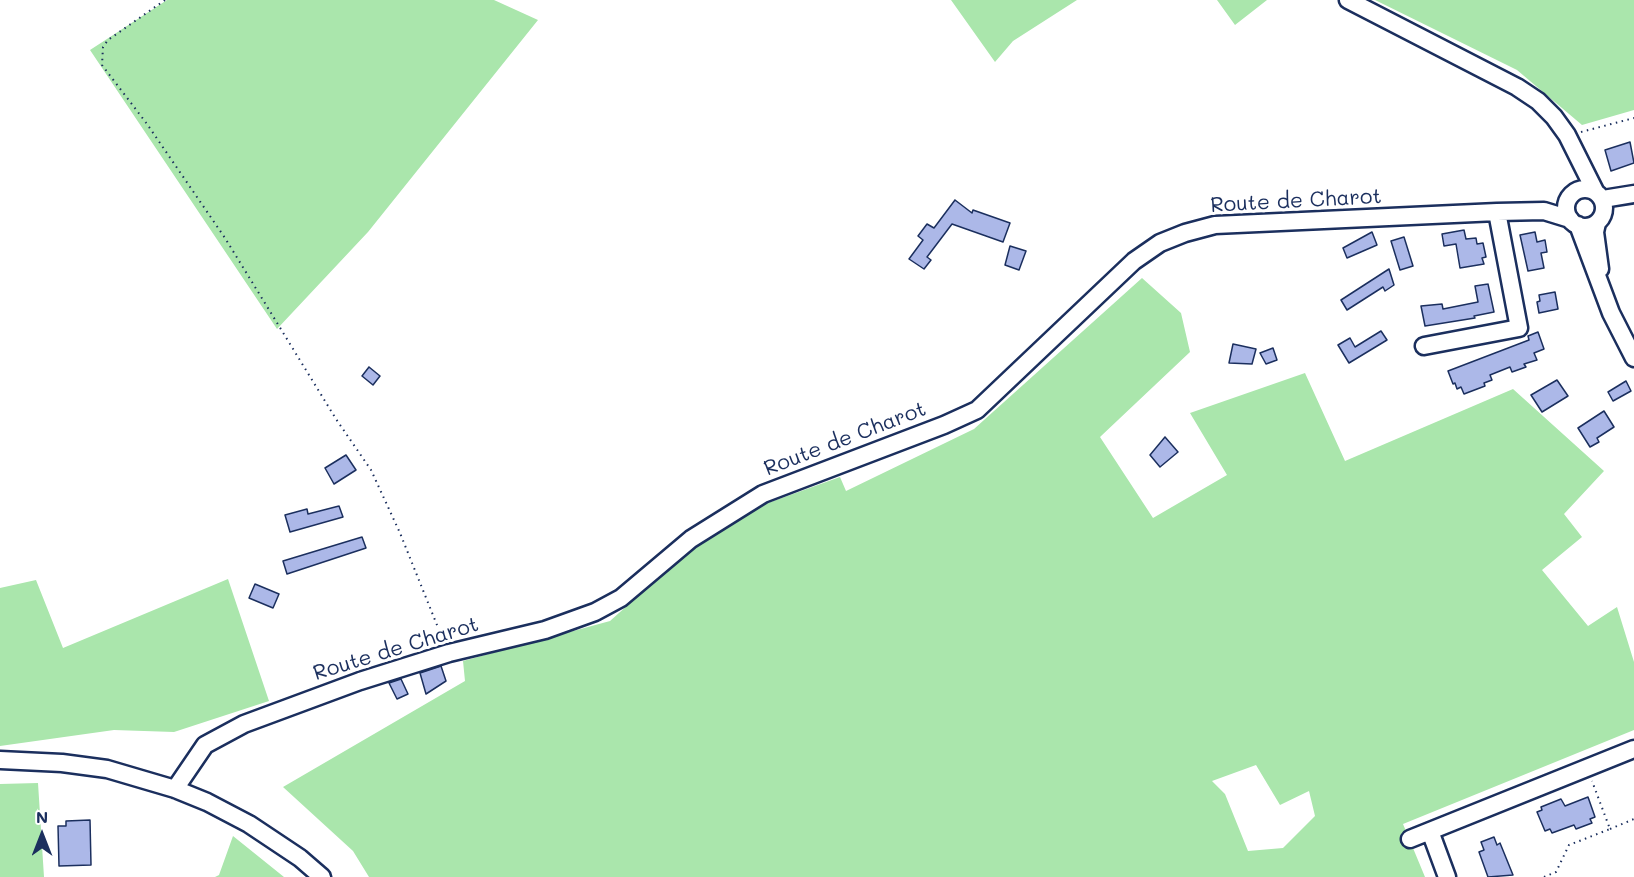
<!DOCTYPE html>
<style>
body{margin:0}
#map{position:relative;width:1634px;height:877px;overflow:hidden;background:#fff;font-family:Mali,sans-serif}
canvas{display:block}
.north{position:absolute;left:12px;top:805px;width:60px;height:60px;-webkit-text-stroke:4px #fff;paint-order:stroke;rotate:0deg;font-size:16px;font-weight:700;line-height:24px;text-align:center;color:#1b2f5e}
.north::after{content:'';display:block;margin:auto;width:21px;height:27px;background:#1b2f5e;clip-path:polygon(50% 0,100% 100%,50% 72%,0 100%)}
</style>
<div id="map">
<canvas width="1634" height="877"></canvas>
<div class="north">N</div>
</div>
<script>
const context = document.querySelector('canvas').getContext('2d');
context.lineJoin = 'round';
function paint(path, color) { context.fillStyle = color; context.fill(path, 'evenodd'); }
const poly = rows => new Path2D(rows.map(r => 'M' + r).join(''));
function trace(path, color, width, dash) { context.strokeStyle = color; context.lineWidth = width; context.lineCap = dash ? 'butt' : 'round'; context.setLineDash(dash || []); context.stroke(path); }
function label(font, color, halo, rows, align = 'center') {
  context.font = font + ' Mali,sans-serif'; context.lineWidth = 6; context.setLineDash([]); context.textBaseline = 'middle'; context.strokeStyle = halo; context.fillStyle = color; for (const [text, x, y, turn = 0] of rows) {
    context.save(); context.translate(x, y); context.rotate((+turn || 0) * Math.PI / 180); context.textAlign = isNaN(turn) ? turn : align; if (halo) context.strokeText(text, 0, 0); context.fillText(text, 0, 0); context.restore();
  }
}
paint(poly([
 [167,0,494,0,538,20,368,232,277,329,90,50],
 [951,0,1077,0,1013,41,995,62],
 [1217,0,1267,0,1235,25],
 [1375,0,1634,0,1634,110,1582,125,1517,70],
 [1142,278,1181,313,1190,352,1100,437,1153,518,1227,475,1190,413,1305,373,1345,461,1513,389,1604,471,1564,514,1582,537,1542,570,1588,626,1617,607,1634,662,1634,730,1403,824,1425,877,369,877,353,851,283,787,465,681,463,661,610,621,685,554,754,508,840,477,846,491,974,429],
 [1256,765,1280,805,1309,791,1315,816,1283,848,1248,851,1225,794,1212,781],
 [228,579,269,701,174,732,114,730,0,746,0,588,36,580,63,648],
 [38,783,44,877,0,877,0,784],
 [233,836,284,877,215,877,219,875]
]), '#aae6ac');
const building = poly([
 [1630,142,1634,163,1611,171,1605,150,1630,142],
 [955,200,972,213,973,210,1010,223,1003,242,952,224,927,257,931,260,924,269,909,259,923,240,918,236,927,224,934,228,955,200],
 [1464,230,1466,239,1476,238,1477,244,1483,243,1486,257,1482,258,1484,264,1460,268,1456,244,1444,246,1442,234,1464,230],
 [1372,232,1377,245,1347,258,1343,248,1372,232],
 [1535,232,1537,242,1545,240,1547,252,1541,253,1544,268,1528,271,1520,235,1535,232],
 [1404,237,1413,266,1400,270,1391,241,1404,237],
 [1010,246,1026,251,1019,270,1005,265,1010,246],
 [1389,269,1394,285,1385,291,1383,287,1347,310,1341,300,1389,269],
 [1488,284,1494,312,1474,316,1475,318,1425,326,1421,306,1442,304,1443,309,1478,302,1475,286,1488,284],
 [1555,292,1558,309,1539,313,1537,302,1540,301,1539,295,1555,292],
 [1381,331,1387,340,1349,363,1338,345,1350,338,1355,347,1381,331],
 [1538,332,1544,349,1534,353,1537,360,1524,364,1526,367,1512,372,1510,367,1490,375,1492,380,1484,383,1485,386,1464,394,1461,387,1457,389,1455,383,1453,384,1448,371,1529,340,1528,336,1538,332],
 [1233,344,1256,349,1252,364,1229,363,1233,344],
 [1273,348,1277,360,1266,364,1260,353,1273,348],
 [369,367,380,376,373,385,362,376,369,367],
 [1557,380,1568,396,1542,412,1531,395,1557,380],
 [1626,381,1631,391,1613,401,1608,392,1626,381],
 [1604,411,1614,427,1597,438,1599,442,1590,447,1578,428,1604,411],
 [1165,437,1178,452,1160,467,1150,455,1165,437],
 [346,455,356,470,334,484,325,468,346,455],
 [339,506,343,517,290,532,285,515,307,509,308,514,339,506],
 [362,537,366,548,287,574,283,561,362,537],
 [255,584,279,594,273,608,249,598,255,584],
 [441,666,446,681,426,694,420,673,441,666],
 [401,679,408,694,397,699,389,683,401,679],
 [1588,797,1595,817,1590,819,1592,823,1576,829,1574,825,1552,833,1550,829,1545,831,1537,812,1542,810,1541,807,1561,799,1565,806,1588,797],
 [90,820,91,865,59,866,58,826,66,826,66,821,90,820],
 [1494,837,1497,845,1500,843,1513,875,1488,877,1479,852,1484,850,1481,842,1494,837]
]);
paint(building, '#acb8e8');
trace(building, '#1b2f5e', 1.5);
const minor = poly([
 [1348,0,1517,87,1538,101,1554,117,1567,135,1595,191],
 '1566 208a19 19 0 1 1 38 0a19 19 0 1 1-38 0Z',
 [1603,199,1634,194],
 [1597,223,1595,232,1600,269],
 [1578,225,1611,313,1634,358],
 [1424,346,1519,328,1497,212],
 [0,760,62,763,107,769,175,789,207,802,249,824,300,858,322,877],
 [175,789,205,745,244,724,360,681,449,653,545,630,595,612,621,598,691,539,763,494,944,425,977,410,1134,261,1160,243,1185,233,1215,225,1497,212,1544,211,1570,219],
 [1430,831,1447,877],
 [1410,839,1634,749]
]);
trace(minor, '#1b2f5e', 21);
trace(poly([
 [165,0,108,40,103,47,102,65,147,124,225,238,336,419,371,470,400,533,443,640],
 [1581,132,1634,118],
 [1610,829,1634,819],
 [1544,877,1556,872,1569,845,1610,829,1592,781]
]), '#1b2f5e', 2, [1.5, 4.5]);
trace(minor, '#fff', 16);
label('21px', '#1b2f5e', '#fff', [
 ["Route de Charot",1296,201,-3],
 ["Route de Charot",845,439,-21],
 ["Route de Charot",396,649,-17]
]);
</script>
